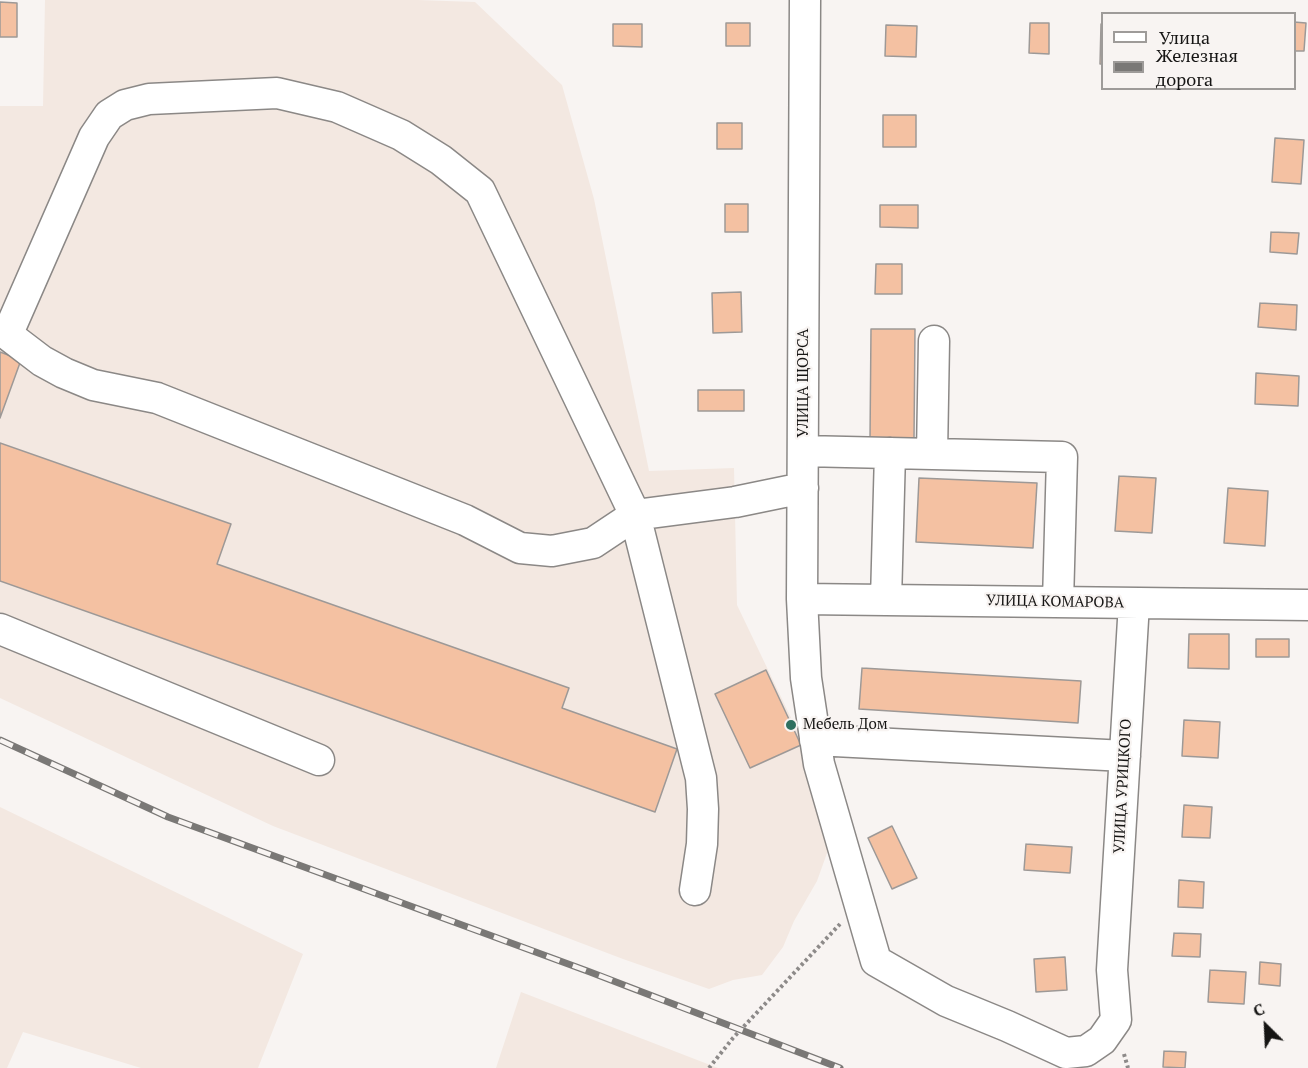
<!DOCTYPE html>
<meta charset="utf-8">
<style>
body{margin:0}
#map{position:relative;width:1308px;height:1068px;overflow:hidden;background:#f8f4f2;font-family:"PT Serif",serif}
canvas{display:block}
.legend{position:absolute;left:1101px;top:12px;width:195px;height:78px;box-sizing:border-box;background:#f8f4f2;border:2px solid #9e9b99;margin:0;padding:8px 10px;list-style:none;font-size:18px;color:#161514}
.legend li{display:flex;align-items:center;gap:12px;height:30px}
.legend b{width:30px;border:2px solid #9e9b99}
.north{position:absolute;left:1236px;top:996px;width:60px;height:60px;-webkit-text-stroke:4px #f8f4f2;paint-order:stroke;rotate:336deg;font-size:16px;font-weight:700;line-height:24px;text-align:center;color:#161514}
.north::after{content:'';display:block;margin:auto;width:21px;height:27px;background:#161514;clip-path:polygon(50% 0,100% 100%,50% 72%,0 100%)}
</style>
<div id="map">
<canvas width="1308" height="1068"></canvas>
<ul class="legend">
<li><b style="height:8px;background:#fff"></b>Улица</li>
<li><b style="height:8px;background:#7a7876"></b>Железная дорога</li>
</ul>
<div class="north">С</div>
</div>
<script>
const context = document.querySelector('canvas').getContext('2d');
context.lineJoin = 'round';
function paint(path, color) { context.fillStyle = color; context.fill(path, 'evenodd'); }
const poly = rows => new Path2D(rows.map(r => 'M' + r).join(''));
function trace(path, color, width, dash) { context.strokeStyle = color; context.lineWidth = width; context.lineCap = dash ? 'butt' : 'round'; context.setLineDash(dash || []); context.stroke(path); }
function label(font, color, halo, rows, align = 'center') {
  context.font = font + ' "PT Serif",serif'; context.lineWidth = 4.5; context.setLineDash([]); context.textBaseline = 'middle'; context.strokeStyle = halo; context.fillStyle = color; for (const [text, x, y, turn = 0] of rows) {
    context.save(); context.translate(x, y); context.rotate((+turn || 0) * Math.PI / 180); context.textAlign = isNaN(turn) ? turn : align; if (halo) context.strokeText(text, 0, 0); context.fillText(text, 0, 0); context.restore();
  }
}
paint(poly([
 [45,0,418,0,475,2,562,85,594,199,649,471,734,468,737,605,817,772,831,842,817,881,794,921,783,947,762,975,733,980,709,989,623,959,273,826,0,698,0,106,43,106],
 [0,807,303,954,258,1068,141,1068,23,1032,7,1068,0,1068],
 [521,992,718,1068,496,1068]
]), '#f3e8e1');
const building = poly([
 [0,2,17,3,17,37,0,37,0,2],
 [1294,22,1306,23,1304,51,1294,51,1294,22],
 [726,23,750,23,750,46,726,46,726,23],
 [1030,23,1049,23,1049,54,1029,53,1030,23],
 [613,24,642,24,642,47,613,46,613,24],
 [1101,24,1102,24,1102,64,1100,64,1101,24],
 [886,25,917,26,916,57,885,56,886,25],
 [883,115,916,115,916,147,883,147,883,115],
 [717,123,742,123,742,149,717,149,717,123],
 [1275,138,1304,140,1301,184,1272,182,1275,138],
 [725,204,748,204,748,232,725,232,725,204],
 [880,205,918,205,918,228,880,227,880,205],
 [1271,232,1299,233,1297,254,1270,252,1271,232],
 [876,264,902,264,902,294,875,294,876,264],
 [741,292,742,332,713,333,712,293,741,292],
 [1260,303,1297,305,1296,330,1258,327,1260,303],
 [871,329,915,329,914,439,870,439,871,329],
 [0,352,21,360,0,418,0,352],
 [1256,373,1299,376,1298,406,1255,404,1256,373],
 [698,390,744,390,744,411,698,411,698,390],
 [0,443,231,524,217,564,569,688,562,708,677,749,655,812,0,581,0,443],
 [1119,476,1156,478,1152,533,1115,531,1119,476],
 [919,478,1037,483,1033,548,916,542,919,478],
 [1228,488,1268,491,1265,546,1224,543,1228,488],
 [1189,634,1229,634,1229,669,1188,668,1189,634],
 [1256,639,1289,639,1289,657,1256,657,1256,639],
 [862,668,1081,681,1078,723,859,709,862,668],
 [766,670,801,745,750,768,715,694,766,670],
 [1184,720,1220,722,1218,758,1182,756,1184,720],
 [1184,805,1212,807,1210,838,1182,837,1184,805],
 [892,826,917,878,892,889,868,838,892,826],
 [1026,844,1072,847,1070,873,1024,870,1026,844],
 [1179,880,1204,882,1203,908,1178,907,1179,880],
 [1174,933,1201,934,1200,957,1172,956,1174,933],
 [1065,957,1067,990,1036,992,1034,959,1065,957],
 [1260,962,1281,964,1280,986,1259,984,1260,962],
 [1210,970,1246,972,1244,1004,1208,1002,1210,970],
 [1164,1051,1186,1052,1185,1068,1163,1067,1164,1051]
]);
paint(building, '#f4c1a2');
trace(building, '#9d9997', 1.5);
const minor = poly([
 [805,0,802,599,806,678,819,764,876,961,946,1001,1007,1026,1066,1053,1086,1051,1102,1040,1116,1020,1112,970,1134,603],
 [0,329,42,361,64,373,93,385,157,398,465,520,520,548,552,551,593,543,635,515,735,502,803,488],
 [8,333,94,137,109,115,125,105,149,99,277,93,337,107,401,135,441,160,480,191,635,515,701,778,703,809,702,844,695,890],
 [803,451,1062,457,1058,602],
 [932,454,934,341],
 [802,599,1308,605],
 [886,600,890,453],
 [0,629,319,760],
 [815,740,1125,756]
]);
trace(minor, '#8b8886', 33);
trace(poly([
 [1124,1054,1128,1068],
 [709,1068,733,1038,840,924]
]), '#8d8a89', 4, [3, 3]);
trace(minor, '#fff', 30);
const rail = poly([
 [0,740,168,817,590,972,840,1068]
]);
trace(rail, '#7a7876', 7);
trace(rail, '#f8f4f2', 4.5, [14]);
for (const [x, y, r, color] of [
 [791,725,6,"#2e7060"]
]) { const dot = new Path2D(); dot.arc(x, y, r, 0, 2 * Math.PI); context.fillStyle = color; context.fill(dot); trace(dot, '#f8f4f2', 2); }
label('15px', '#161514', '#f8f4f2', [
 ["УЛИЦА ЩОРСА",804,383,-90],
 ["УЛИЦА КОМАРОВА",1055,602,1],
 ["УЛИЦА УРИЦКОГО",1123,786,-87]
]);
label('15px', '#161514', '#f8f4f2', [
 ["Мебель Дом",803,725]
], 'left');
</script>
